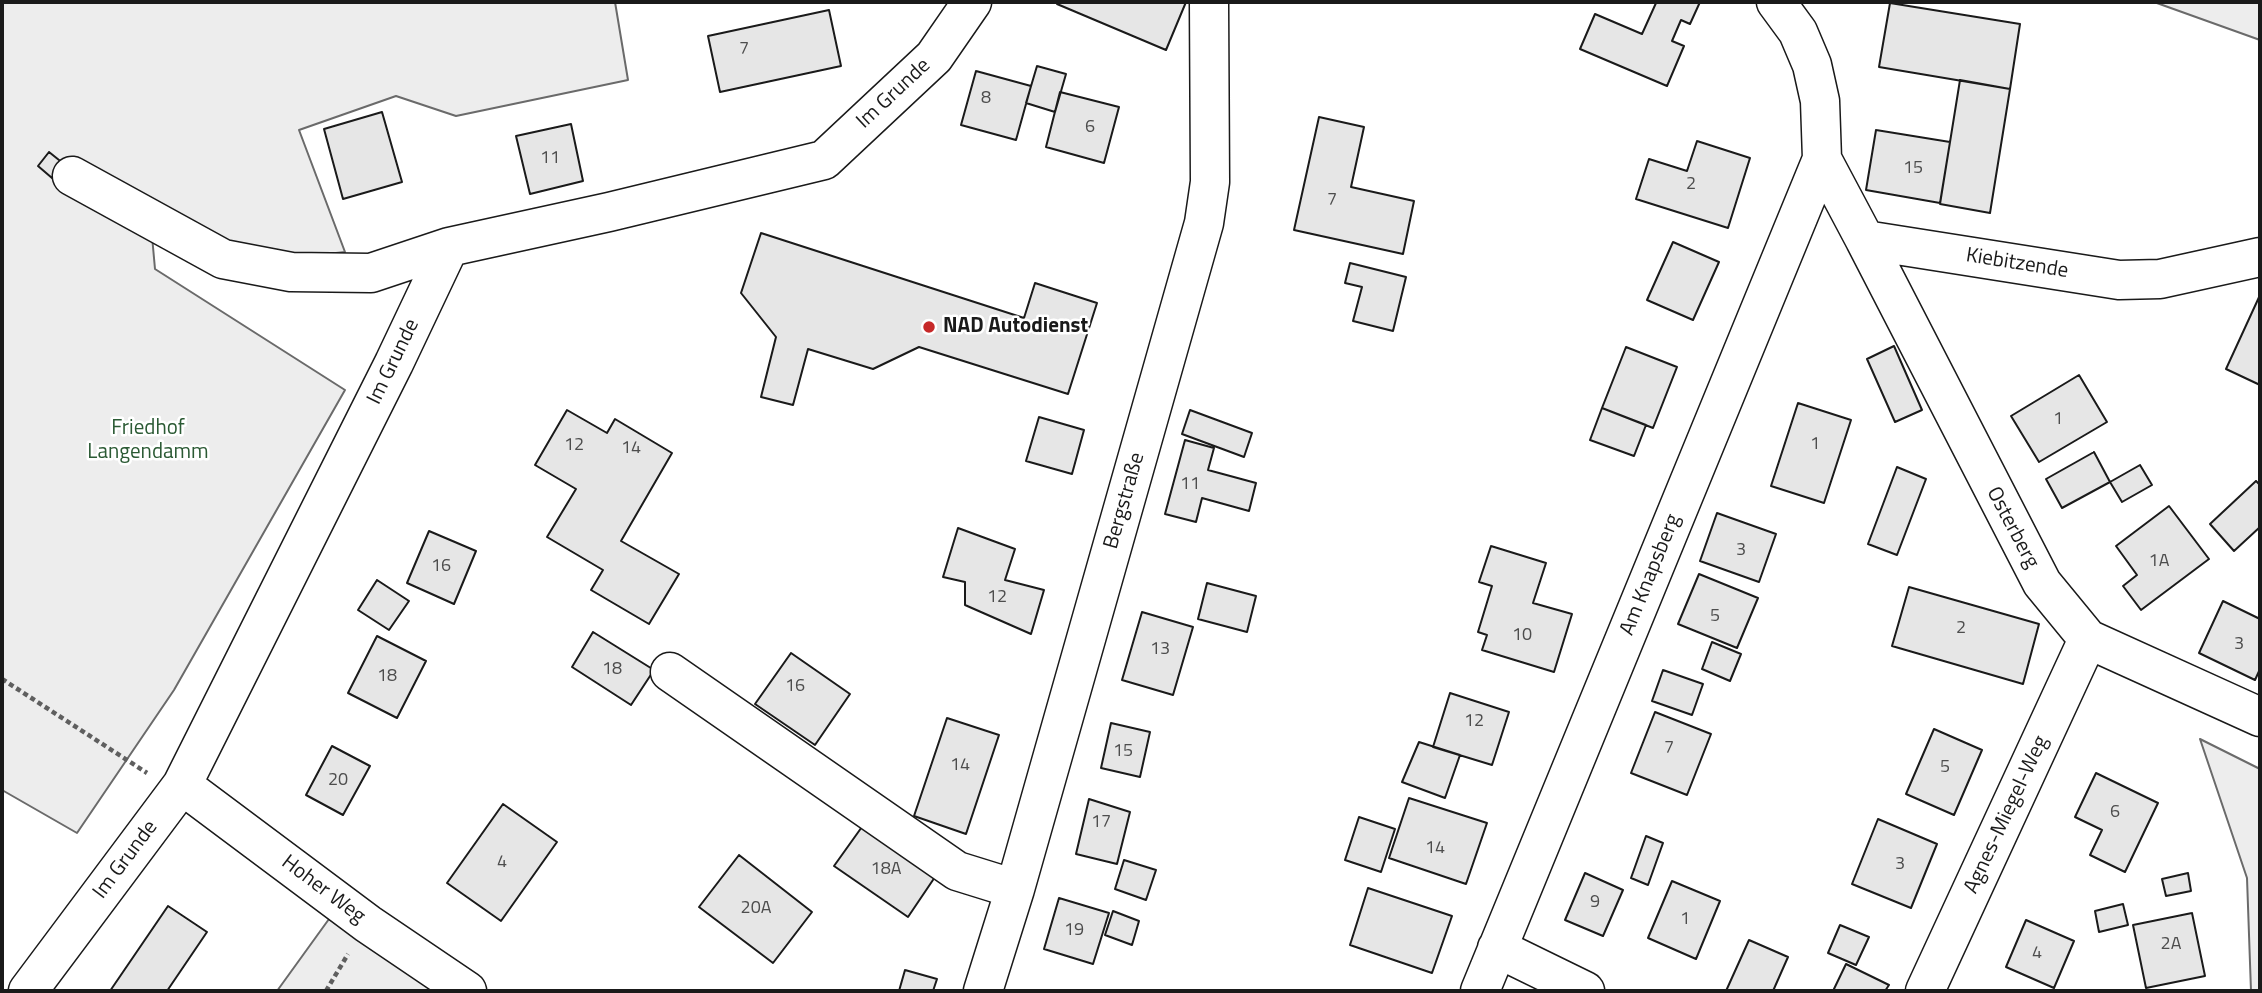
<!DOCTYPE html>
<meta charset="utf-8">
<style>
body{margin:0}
#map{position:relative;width:2262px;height:993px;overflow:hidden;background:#fff;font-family:"Titillium Web",sans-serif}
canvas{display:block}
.frame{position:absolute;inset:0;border:4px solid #1a1a1a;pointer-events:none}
</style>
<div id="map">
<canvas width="2262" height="993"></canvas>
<div class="frame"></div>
</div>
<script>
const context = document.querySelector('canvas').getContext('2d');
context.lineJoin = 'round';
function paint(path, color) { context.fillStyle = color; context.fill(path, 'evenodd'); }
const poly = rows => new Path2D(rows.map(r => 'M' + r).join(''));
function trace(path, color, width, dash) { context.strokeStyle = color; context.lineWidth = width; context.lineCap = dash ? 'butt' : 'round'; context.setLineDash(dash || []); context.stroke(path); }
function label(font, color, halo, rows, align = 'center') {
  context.font = font + ' "Titillium Web",sans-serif'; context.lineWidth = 5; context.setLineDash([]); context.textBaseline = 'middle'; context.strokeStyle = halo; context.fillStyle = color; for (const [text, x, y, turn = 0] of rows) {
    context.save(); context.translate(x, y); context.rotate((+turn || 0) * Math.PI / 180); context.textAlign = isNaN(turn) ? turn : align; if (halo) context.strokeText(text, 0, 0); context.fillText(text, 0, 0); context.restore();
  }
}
const built = poly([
 [2,2,615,2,628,80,456,116,396,96,299,130,345,252,309,256,238,246,150,214,155,269,345,390,174,690,77,833,2,790,2,2],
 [2154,2,2260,2,2260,40,2154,2],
 [2200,739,2260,769,2260,991,2251,991,2247,878,2200,739],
 [329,919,436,991,277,991,329,919]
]);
paint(built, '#ededed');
trace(built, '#6a6a6a', 2);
const building = poly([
 [1058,2,1186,2,1166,50,1057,4,1058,2],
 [1653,2,1700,2,1690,24,1681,20,1672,41,1684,46,1667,86,1580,49,1595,14,1642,34,1656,3,1653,2],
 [1890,3,2020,24,2010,89,1879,67,1890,3],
 [829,10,841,66,720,92,708,36,829,10],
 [1037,66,1066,74,1055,112,1026,103,1037,66],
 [976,71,1031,86,1016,140,961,125,976,71],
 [1960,80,2010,89,1990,213,1940,204,1960,80],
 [1060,92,1119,107,1104,163,1046,147,1060,92],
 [382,112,402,182,343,199,324,129,382,112],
 [1319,117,1364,127,1351,187,1414,201,1403,254,1294,230,1319,117],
 [571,124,583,181,530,194,516,136,571,124],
 [1876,130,1950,142,1940,203,1866,190,1876,130],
 [1697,141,1750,158,1728,228,1636,199,1649,159,1687,171,1697,141],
 [49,152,64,164,52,178,38,166,49,152],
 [761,233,1024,318,1035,283,1097,303,1068,394,919,347,873,369,808,349,793,405,761,397,776,337,741,293,761,233],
 [1673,242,1719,262,1693,320,1647,300,1673,242],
 [1350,263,1406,277,1393,331,1353,321,1362,287,1345,283,1350,263],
 [2260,295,2260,385,2226,369,2260,295],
 [1894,346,1922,410,1895,422,1867,359,1894,346],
 [1626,347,1677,367,1653,428,1602,408,1626,347],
 [2079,375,2107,422,2039,462,2011,416,2079,375],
 [1798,403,1851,420,1824,503,1771,486,1798,403],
 [1602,408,1646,425,1634,456,1590,440,1602,408],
 [567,410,607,433,615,419,672,453,621,541,679,574,649,624,591,590,603,570,547,537,576,489,535,465,567,410],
 [1190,410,1252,433,1244,457,1182,434,1190,410],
 [1039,417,1084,430,1072,474,1026,461,1039,417],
 [1185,440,1214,448,1208,470,1256,483,1249,511,1202,498,1196,522,1165,514,1185,440],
 [2094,452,2110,482,2062,508,2046,479,2094,452],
 [2140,465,2152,485,2122,502,2110,482,2140,465],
 [1897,467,1926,479,1897,555,1868,544,1897,467],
 [2256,481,2260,485,2260,527,2234,551,2210,524,2256,481],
 [2169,506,2209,559,2141,610,2123,586,2137,575,2116,546,2169,506],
 [1717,513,1776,534,1759,582,1700,561,1717,513],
 [958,528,1015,549,1005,580,1044,590,1031,634,965,605,965,582,943,577,958,528],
 [429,531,476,551,454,604,407,583,429,531],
 [1491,546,1546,563,1533,603,1572,614,1554,672,1482,650,1487,635,1478,632,1492,586,1479,582,1491,546],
 [1699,574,1758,598,1737,648,1678,624,1699,574],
 [377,580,409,601,389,630,358,610,377,580],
 [1207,583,1256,596,1247,632,1198,619,1207,583],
 [1909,587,2039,624,2023,684,1892,646,1909,587],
 [2223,601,2260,619,2260,669,2255,680,2199,653,2223,601],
 [1142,612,1193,627,1173,695,1122,680,1142,612],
 [593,632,654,670,631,705,572,667,593,632],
 [377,636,426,661,397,718,348,693,377,636],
 [1712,642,1741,654,1730,681,1702,669,1712,642],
 [791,653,850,694,815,745,755,704,791,653],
 [1663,670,1703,684,1692,715,1652,701,1663,670],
 [1450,693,1509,712,1492,765,1433,747,1450,693],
 [1655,712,1711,734,1687,795,1631,773,1655,712],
 [947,718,999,735,966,834,914,816,947,718],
 [1111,723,1150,732,1140,777,1101,768,1111,723],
 [1934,729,1982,750,1954,815,1906,794,1934,729],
 [1419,742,1460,755,1445,798,1402,782,1419,742],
 [332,746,370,766,343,815,306,795,332,746],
 [2096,773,2158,803,2125,872,2090,855,2102,830,2075,817,2096,773],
 [1409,798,1487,823,1466,884,1389,858,1409,798],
 [1089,799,1130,812,1117,864,1076,854,1089,799],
 [503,804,557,842,501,921,447,883,503,804],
 [1359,817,1395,829,1381,872,1345,860,1359,817],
 [1878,819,1937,844,1911,908,1852,884,1878,819],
 [864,824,937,874,908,917,834,866,864,824],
 [1646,836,1663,843,1648,885,1631,878,1646,836],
 [739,855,812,912,773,963,699,907,739,855],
 [1124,860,1156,870,1146,900,1115,889,1124,860],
 [1585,873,1623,890,1603,936,1565,920,1585,873],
 [2188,873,2191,891,2166,896,2162,879,2188,873],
 [1672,881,1720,901,1696,959,1648,938,1672,881],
 [1368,888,1452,916,1432,973,1350,945,1368,888],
 [1059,898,1109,913,1093,964,1044,949,1059,898],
 [2123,904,2128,925,2099,932,2095,911,2123,904],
 [168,906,207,932,167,991,110,991,168,906],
 [1113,911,1139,921,1132,945,1105,935,1113,911],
 [2192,913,2205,976,2146,988,2133,925,2192,913],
 [2026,920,2074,941,2054,988,2006,967,2026,920],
 [1840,925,1869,937,1856,965,1828,953,1840,925],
 [1749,940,1788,957,1773,991,1726,991,1749,940],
 [1846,964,1889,985,1885,991,1833,991,1846,964],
 [905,970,937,979,933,991,899,991,905,970]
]);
paint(building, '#e6e6e6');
trace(building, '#1a1a1a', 2);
const minor = poly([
 [1822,159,1865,240,2119,280,2160,279,2260,257],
 [72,176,223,259,291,272,371,273,449,247],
 [1865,240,2042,583,2088,639,2260,717],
 [670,672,957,871,1015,889],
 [182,785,368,924,467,991],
 [1497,948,1585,991],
 [28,991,182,785,394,363,449,247,609,212,824,160,934,57,972,2],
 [983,991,1015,889,1204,223,1210,182,1209,2],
 [1480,991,1822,159,1820,101,1812,65,1798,32,1776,2],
 [1925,991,2088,639]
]);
trace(minor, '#1a1a1a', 41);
trace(poly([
 [2,679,147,773],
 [326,991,348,954]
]), '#5f5f5f', 4.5, [5, 3.5]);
trace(minor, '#fff', 38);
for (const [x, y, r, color] of [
 [929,327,7,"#c62828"]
]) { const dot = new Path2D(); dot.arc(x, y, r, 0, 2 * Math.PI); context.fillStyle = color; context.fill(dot); trace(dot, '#fff', 2.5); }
label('18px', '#4d4d4d', null, [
 ["7",744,50],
 ["8",986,99],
 ["6",1090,128],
 ["11",550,159],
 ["15",1913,169],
 ["2",1691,185],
 ["7",1332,201],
 ["1",2058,420],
 ["1",1815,445],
 ["12",574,446],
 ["14",631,449],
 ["11",1190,485],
 ["3",1741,551],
 ["1A",2159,562],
 ["16",441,567],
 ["12",997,598],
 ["5",1715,617],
 ["2",1961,629],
 ["10",1522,636],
 ["3",2239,645],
 ["13",1160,650],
 ["18",612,670],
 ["18",387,677],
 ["16",795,687],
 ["12",1474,722],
 ["7",1669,749],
 ["15",1123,752],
 ["14",960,766],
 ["5",1945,768],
 ["20",338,781],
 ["6",2115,813],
 ["17",1101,823],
 ["14",1435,849],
 ["4",502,863],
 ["3",1900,865],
 ["18A",886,870],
 ["9",1595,903],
 ["20A",756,909],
 ["1",1685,920],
 ["19",1074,931],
 ["2A",2171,945],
 ["4",2037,954]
]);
label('21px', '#1a1a1a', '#fff', [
 ["Im Grunde",894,94,-43],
 ["Kiebitzende",2017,264,9],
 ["Im Grunde",394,362,-64],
 ["Bergstraße",1125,501,-74],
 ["Osterberg",2012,528,62],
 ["Am Knapsberg",1651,575,-68],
 ["Agnes-Miegel-Weg",2007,815,-65],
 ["Im Grunde",126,860,-53],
 ["Hoher Weg",323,890,37]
]);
label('bold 21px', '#1a1a1a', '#fff', [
 ["NAD Autodienst",943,327]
], 'left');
label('21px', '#2b5a34', '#fff', [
 ["Friedhof",148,429],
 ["Langendamm",148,453]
]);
</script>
